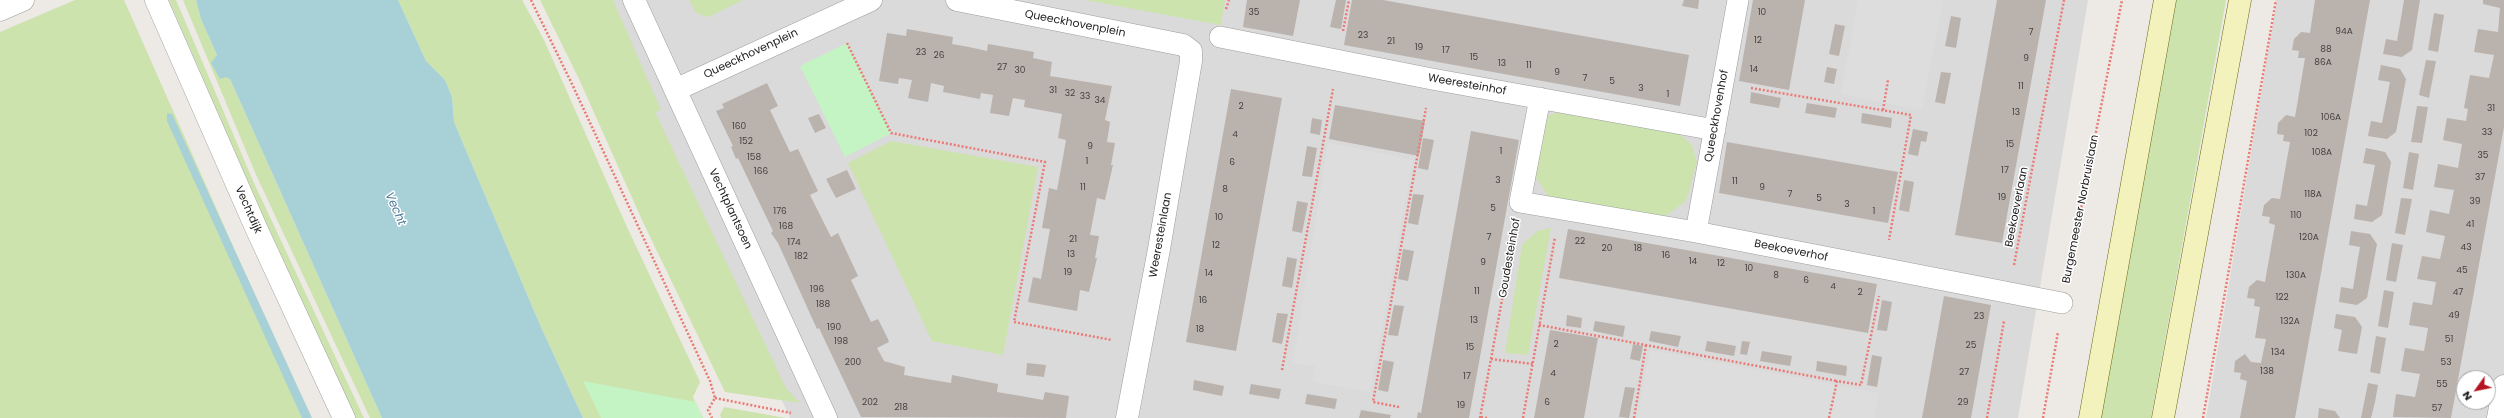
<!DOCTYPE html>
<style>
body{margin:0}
#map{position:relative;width:2504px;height:418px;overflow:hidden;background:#ede9e4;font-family:Poppins,sans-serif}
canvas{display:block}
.north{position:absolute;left:2456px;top:370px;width:40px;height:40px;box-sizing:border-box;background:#fff;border:1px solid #a5a5a5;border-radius:50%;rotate:237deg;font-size:11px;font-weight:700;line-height:16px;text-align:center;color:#1d1d1d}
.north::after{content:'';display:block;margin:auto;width:14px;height:18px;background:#b61421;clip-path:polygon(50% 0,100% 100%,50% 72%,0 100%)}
</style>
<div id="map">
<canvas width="2504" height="418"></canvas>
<div class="north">N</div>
</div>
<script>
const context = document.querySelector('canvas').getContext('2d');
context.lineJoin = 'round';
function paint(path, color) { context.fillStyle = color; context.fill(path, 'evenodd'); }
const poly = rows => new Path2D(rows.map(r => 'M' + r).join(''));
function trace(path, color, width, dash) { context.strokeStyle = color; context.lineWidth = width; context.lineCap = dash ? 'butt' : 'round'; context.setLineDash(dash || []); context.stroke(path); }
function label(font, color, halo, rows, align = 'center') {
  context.font = font + ' Poppins,sans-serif'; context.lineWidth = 3; context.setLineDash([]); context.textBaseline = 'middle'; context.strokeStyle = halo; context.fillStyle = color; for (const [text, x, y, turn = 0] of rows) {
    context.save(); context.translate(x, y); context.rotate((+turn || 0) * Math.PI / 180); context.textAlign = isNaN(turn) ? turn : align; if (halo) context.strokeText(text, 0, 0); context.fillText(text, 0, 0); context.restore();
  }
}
paint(poly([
 [600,0,2088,0,2018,418,790,418],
 [2277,0,2504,0,2504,418,2206,418],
 [2464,378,2488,378,2488,402,2464,402]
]), '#dbdada');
paint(poly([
 [75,0,124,0,309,418,0,418,0,32],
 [169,0,176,0,254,183,364,418,356,418,274,242],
 [183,0,196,0,201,19,217,55,215,60,230,79,382,418,370,418,257,177],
 [398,0,522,0,544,40,626,225,700,382,693,397,703,418,583,418,540,325,454,122,452,97,445,80,426,61],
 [540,0,613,0,661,110,655,112,786,388,800,403,725,392,642,220,579,79],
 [689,0,743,0,708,17,696,13],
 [1085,0,1225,0,1221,25],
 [2175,0,2226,0,2151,418,2099,418],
 [1565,110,1678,133,1692,145,1697,162,1686,201,1667,215,1654,218,1550,199,1536,178,1539,139,1547,116],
 [891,141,1038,167,1003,355,932,341,848,163],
 [1551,228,1528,355,1505,353,1522,245,1537,231],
 [724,407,786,418,721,418,720,415]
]), '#cce3ae');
paint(poly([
 [847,43,891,133,845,157,800,66],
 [583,381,696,402,703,418,601,418]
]), '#c4f3c4');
paint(poly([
 [1858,0,1943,0,1922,110,1841,94],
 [1328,143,1413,160,1370,392,1312,382,1315,366,1293,363],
 [1650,350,1879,393,1874,418,1637,418]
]), '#ddd');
paint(poly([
 [196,0,398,0,426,61,445,80,452,97,454,122,540,325,583,418,382,418,230,79,226,77,220,79,211,63,217,55,201,19],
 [167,113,172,114,312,418,302,418,167,121]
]), '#a8d0d7');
paint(poly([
 [1247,0,1300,0,1293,36,1243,27],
 [1336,0,1346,0,1341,29,1330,27],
 [1352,0,1383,0,1689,55,1680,106,1344,45],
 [1684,0,1699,0,1698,9,1682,6],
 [1753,0,1805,0,1789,90,1739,81],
 [1997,0,2046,0,2002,243,1955,235],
 [2315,0,2370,0,2295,418,2240,418,2247,381,2240,379,2241,373,2234,372,2235,361,2245,354,2251,362,2261,363,2266,339,2255,338,2260,307,2254,306,2255,299,2247,298,2249,287,2257,280,2265,282,2275,225,2269,223,2270,217,2262,216,2264,205,2272,198,2280,199,2290,142,2283,141,2284,135,2277,134,2278,123,2286,115,2295,117,2305,58,2298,58,2299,51,2292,50,2294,39,2301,32,2310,33],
 [2404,0,2420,0,2412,50,2402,57,2383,54,2386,39,2397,41],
 [2483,0,2504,0,2504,127,2451,418,2393,417,2396,394,2415,397,2420,374,2401,371,2405,348,2424,351,2426,340,2428,328,2409,325,2413,302,2432,305,2436,282,2417,279,2422,256,2440,259,2445,236,2426,232,2430,210,2449,214,2454,190,2434,187,2438,164,2458,168,2462,144,2443,140,2447,118,2466,121,2468,109,2464,108,2470,75,2489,78,2494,55,2474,52,2478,29,2498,32,2500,8,2483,4],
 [2434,13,2444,15,2438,52,2428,50],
 [1951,16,1961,18,1956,48,1945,46],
 [1835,24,1845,26,1839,56,1829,54],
 [907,29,953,37,952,44,969,47,987,51,988,44,1034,52,1033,58,1052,62,1050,76,1112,86,1105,120,1110,122,1107,142,1115,143,1111,165,1113,165,1105,200,1097,198,1090,235,1099,236,1095,258,1097,258,1089,292,1080,290,1077,311,1028,302,1033,277,1041,279,1050,229,1042,228,1049,188,1057,190,1062,163,1066,140,1058,138,1062,114,1024,107,1025,100,1013,98,1009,116,990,113,993,95,981,93,980,99,943,92,944,86,931,83,928,102,908,98,912,80,899,78,898,84,879,81,887,33,906,36],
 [2426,60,2436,61,2429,98,2419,95],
 [2381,65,2400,69,2406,79,2396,132,2387,139,2368,136,2371,121,2382,123,2390,82,2378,80],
 [1827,67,1837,69,1834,84,1824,82],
 [1941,72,1951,73,1945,104,1935,102],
 [767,83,778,106,770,110,790,152,798,149,818,191,810,195,831,237,838,233,858,276,851,280,871,322,878,319,888,339,889,342,877,348,884,361,905,367,904,375,927,379,951,383,952,375,998,384,997,392,1021,396,1043,400,1045,392,1069,396,1066,418,861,417,819,328,817,329,778,243,771,233,773,231,738,158,736,159,731,147,733,146,716,111,724,108,722,104],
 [1231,89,1282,98,1236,351,1186,342],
 [1751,92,1781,98,1779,108,1750,103],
 [1807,103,1837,108,1835,118,1805,113],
 [1335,105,1425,121,1419,156,1329,139],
 [2417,106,2428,107,2422,143,2411,142],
 [1862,113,1892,118,1891,128,1861,123],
 [819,114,826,128,815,133,808,118],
 [1312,118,1322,120,1320,135,1310,133],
 [1913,129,1928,132,1926,142,1921,141,1918,156,1908,154],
 [1471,131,1519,140,1469,418,1417,418,1418,412,1421,413],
 [1423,138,1434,140,1428,170,1418,168],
 [1727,142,1898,172,1888,223,1719,193],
 [1307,146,1317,148,1312,177,1302,176],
 [2366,148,2385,152,2391,162,2382,215,2372,222,2354,219,2356,204,2367,206,2369,196,2375,165,2363,163],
 [2409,152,2419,154,2413,190,2403,188],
 [847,170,856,189,836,198,826,179],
 [1904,180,1914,182,1909,212,1899,210],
 [1413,194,1424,195,1418,225,1408,223],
 [2401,198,2412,199,2405,235,2395,233],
 [1297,201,1308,203,1302,233,1292,231],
 [1568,229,1877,284,1868,333,1559,278],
 [2351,231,2370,234,2377,244,2367,298,2357,305,2339,302,2341,287,2353,289,2358,258,2360,247,2349,245],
 [2392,243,2403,245,2396,282,2386,280],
 [1403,249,1414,251,1408,281,1398,279],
 [1287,257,1297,259,1292,288,1282,286],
 [2384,290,2394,292,2388,328,2378,326],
 [1944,296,1991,305,1971,418,1922,418],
 [1882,300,1892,302,1887,331,1877,330],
 [1394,305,1404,306,1398,336,1388,335],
 [1277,313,1288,314,1282,344,1272,342],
 [2336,314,2355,317,2362,327,2357,354,2338,351,2342,330,2334,328],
 [1567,315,1582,318,1581,328,1566,326],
 [1595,321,1625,326,1623,337,1593,331],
 [1550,330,1598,338,1584,418,1534,418],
 [1651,331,1681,336,1678,347,1649,341],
 [2376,336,2386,338,2380,374,2370,372],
 [1707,341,1736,346,1734,356,1705,351],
 [1742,341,1750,342,1747,355,1740,354],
 [1633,344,1643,346,1640,361,1630,359],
 [1762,351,1792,356,1790,366,1760,361],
 [1872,355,1882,357,1877,387,1867,385],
 [1383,360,1394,362,1388,392,1378,390],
 [1817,361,1847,366,1846,376,1816,371],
 [1027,363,1046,365,1044,377,1026,375],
 [1194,380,1224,386,1222,396,1193,390],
 [2368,383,2378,385,2375,402,2371,418,2361,418],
 [1251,384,1281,389,1279,399,1249,394],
 [1625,387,1635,388,1629,418,1619,417],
 [1307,394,1337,399,1335,409,1305,404],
 [2319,408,2335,411,2340,418,2318,418],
 [1361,410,1391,415,1390,418,1359,418]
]), '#bab2ad');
const pedestrian = poly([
 [1220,37,1432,79,1715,130],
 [1540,98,1520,202,1696,232,2062,303],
 [1696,232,1738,0]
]);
const minor = poly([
 [634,0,826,418],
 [957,0,1183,45,1191,51,1191,61,1159,249,1127,418],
 [675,90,871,0],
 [2498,418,2504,386]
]);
const tertiary = poly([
 [156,0,257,230,344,418],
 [0,10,23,0]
]);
const secondary = poly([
 [2090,418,2165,0],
 [2163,418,2240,0]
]);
trace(pedestrian, '#9e9e9e', 22);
trace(minor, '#9e9e9e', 23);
trace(tertiary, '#9e9e9e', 23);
trace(secondary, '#666810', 23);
trace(poly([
 [531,0,572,84,710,381,715,398,708,410,712,418],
 [1226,9,1229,0],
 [1343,31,1349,0],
 [847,43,891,133,1045,162,1014,322,1112,340],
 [1751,88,1911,115,1889,240],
 [1883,110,1888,80],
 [2014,265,2064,0],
 [2068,274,2122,0],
 [1539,325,1837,381],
 [1491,359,1533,364],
 [1282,370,1333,89],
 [715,398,791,413],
 [1399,407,1373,402,1426,108],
 [1481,417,1487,418],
 [1480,418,1515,230],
 [1523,418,1555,237],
 [1634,418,1646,345],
 [1829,418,1837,381,1861,385,1879,296],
 [1987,418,2004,321],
 [2043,418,2058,332],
 [2203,418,2276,0]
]), '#eb7976', 2.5, [2, 2]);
trace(pedestrian, '#fff', 21);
trace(minor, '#fff', 22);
trace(tertiary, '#fff', 22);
trace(secondary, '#f3f1bc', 22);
label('9px', '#444241', null, [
 ["35",1254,13],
 ["10",1762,13],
 ["94A",2344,32],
 ["7",2031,33],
 ["23",1363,36],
 ["12",1758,41],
 ["21",1391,42],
 ["19",1419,48],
 ["88",2326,50],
 ["17",1446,51],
 ["23",921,53],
 ["26",939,56],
 ["15",1474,58],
 ["9",2026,59],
 ["86A",2323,63],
 ["13",1502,64],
 ["11",1529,66],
 ["27",1002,68],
 ["14",1754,70],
 ["30",1020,71],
 ["9",1557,73],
 ["7",1585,79],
 ["5",1612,82],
 ["11",2021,87],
 ["3",1641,89],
 ["31",1053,91],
 ["32",1070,94],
 ["1",1668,95],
 ["33",1085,97],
 ["34",1100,101],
 ["2",1241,107],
 ["31",2491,109],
 ["13",2016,113],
 ["106A",2331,118],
 ["160",739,127],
 ["33",2487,133],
 ["102",2311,134],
 ["4",1235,135],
 ["152",746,142],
 ["15",2010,145],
 ["9",1090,147],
 ["1",1501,152],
 ["108A",2322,153],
 ["35",2483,156],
 ["158",754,158],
 ["1",1087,162],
 ["6",1232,163],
 ["17",2005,171],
 ["166",761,172],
 ["37",2480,178],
 ["3",1498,181],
 ["11",1735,182],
 ["11",1083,188],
 ["9",1762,188],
 ["8",1225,190],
 ["7",1790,195],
 ["118A",2313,195],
 ["19",2002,198],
 ["5",1819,199],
 ["39",2475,202],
 ["3",1847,205],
 ["5",1493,209],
 ["176",780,212],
 ["1",1874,212],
 ["110",2296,216],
 ["10",1219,218],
 ["41",2470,225],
 ["168",786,227],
 ["7",1489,238],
 ["120A",2309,238],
 ["21",1073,240],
 ["22",1580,242],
 ["174",794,243],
 ["12",1216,246],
 ["43",2466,248],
 ["20",1607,249],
 ["18",1638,249],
 ["13",1071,255],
 ["16",1666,256],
 ["182",801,257],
 ["14",1693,262],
 ["9",1483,263],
 ["12",1721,264],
 ["10",1749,269],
 ["45",2462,271],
 ["19",1068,273],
 ["14",1209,274],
 ["8",1776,276],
 ["130A",2296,276],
 ["6",1806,281],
 ["4",1833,287],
 ["196",817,290],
 ["11",1477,292],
 ["2",1860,293],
 ["47",2458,293],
 ["122",2282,298],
 ["16",1203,301],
 ["188",823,305],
 ["49",2454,316],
 ["23",1979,317],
 ["13",1474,321],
 ["132A",2290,322],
 ["190",834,328],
 ["18",1200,330],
 ["51",2449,340],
 ["198",841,342],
 ["2",1556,345],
 ["25",1971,346],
 ["15",1470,348],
 ["134",2278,353],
 ["200",853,363],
 ["53",2446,363],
 ["138",2267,372],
 ["27",1964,373],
 ["4",1553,374],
 ["17",1467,377],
 ["55",2442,385],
 ["202",870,403],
 ["6",1547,403],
 ["29",1963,403],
 ["19",1461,406],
 ["218",901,408],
 ["57",2437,409]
]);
label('11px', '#1d1d1d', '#fff', [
 ["Queeckhovenplein",1075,24,11],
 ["Queeckhovenplein",751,54,-25],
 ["Weeresteinhof",1467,85,10],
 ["Queeckhovenhof",1717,116,-80],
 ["Beekoeverlaan",2017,207,-79],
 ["Vechtplantsoen",730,209,65],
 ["Burgemeester Norbruislaan",2081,209,-79],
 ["Vechtdijk",248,210,66],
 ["Weeresteinlaan",1161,235,-80],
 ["Beekoeverhof",1791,251,11],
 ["Goudesteinhof",1510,258,-80]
]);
label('italic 12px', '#507b9b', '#fff', [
 ["Vecht",395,209,66]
]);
</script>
